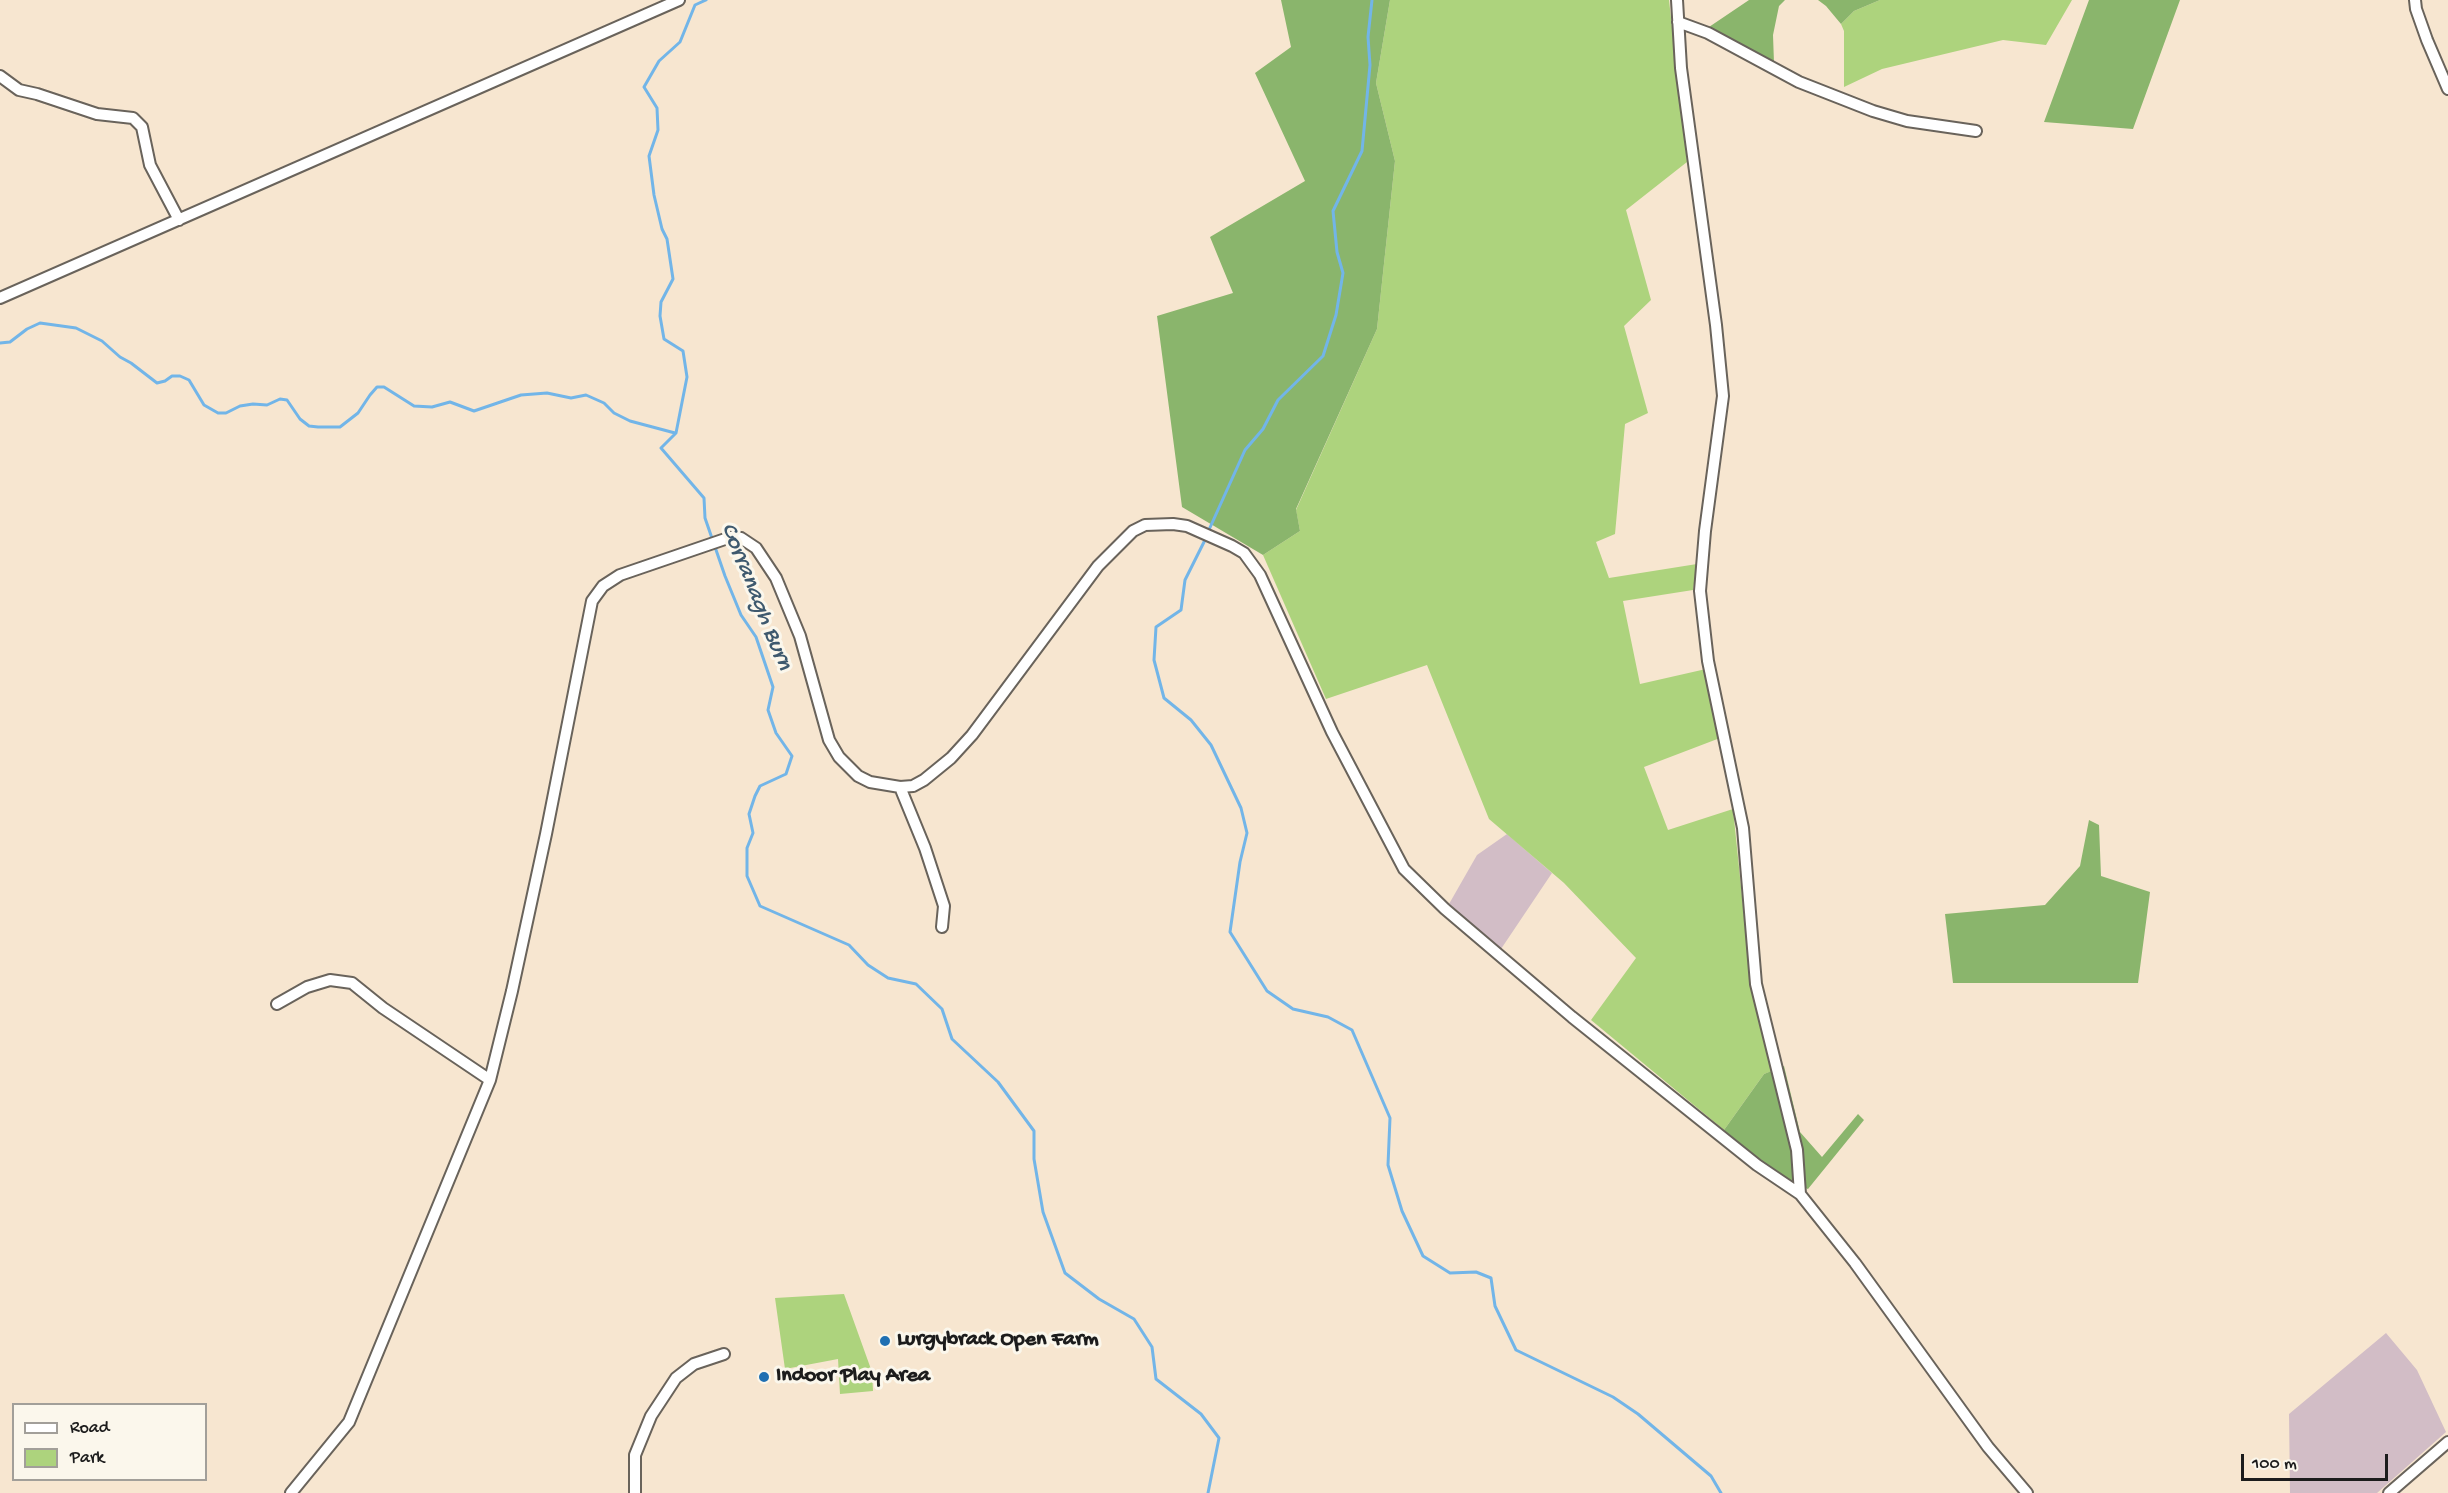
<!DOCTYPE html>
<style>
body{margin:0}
#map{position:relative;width:2448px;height:1493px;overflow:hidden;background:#f7e6d0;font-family:"Gochi Hand",sans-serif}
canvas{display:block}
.legend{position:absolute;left:12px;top:1403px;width:195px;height:78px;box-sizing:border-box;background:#fbf7ec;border:2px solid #a29f99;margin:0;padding:8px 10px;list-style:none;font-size:18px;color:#1c1c1c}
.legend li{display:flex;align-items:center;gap:12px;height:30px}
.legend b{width:30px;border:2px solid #a29f99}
.scale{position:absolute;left:2241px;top:1454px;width:147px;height:27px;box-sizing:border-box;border:3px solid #1c1c1c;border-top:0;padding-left:8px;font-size:18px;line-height:21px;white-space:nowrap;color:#1c1c1c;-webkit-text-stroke:4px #fbf7ec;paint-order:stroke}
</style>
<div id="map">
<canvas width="2448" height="1493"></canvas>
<ul class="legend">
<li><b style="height:8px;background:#fff"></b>Road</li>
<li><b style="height:16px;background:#add37d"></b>Park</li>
</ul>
<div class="scale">100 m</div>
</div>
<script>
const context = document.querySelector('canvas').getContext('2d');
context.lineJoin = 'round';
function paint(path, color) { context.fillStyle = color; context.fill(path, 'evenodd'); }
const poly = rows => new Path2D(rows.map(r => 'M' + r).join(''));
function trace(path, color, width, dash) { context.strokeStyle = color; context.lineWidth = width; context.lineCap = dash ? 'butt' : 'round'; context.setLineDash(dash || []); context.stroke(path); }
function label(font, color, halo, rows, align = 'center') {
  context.font = font + ' "Gochi Hand",sans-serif'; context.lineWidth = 6; context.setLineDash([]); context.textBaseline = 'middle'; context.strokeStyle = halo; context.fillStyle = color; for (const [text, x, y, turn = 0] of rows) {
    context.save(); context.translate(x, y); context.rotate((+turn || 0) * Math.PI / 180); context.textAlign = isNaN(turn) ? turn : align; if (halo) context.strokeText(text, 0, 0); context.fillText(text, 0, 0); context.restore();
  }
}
paint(poly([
 [1507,834,1552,873,1501,949,1449,904,1477,855],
 [2386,1333,2417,1370,2446,1432,2377,1493,2290,1493,2289,1414]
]), '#d2bdc6');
paint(poly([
 [1390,0,1669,0,1687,162,1626,210,1651,300,1624,326,1648,413,1625,424,1615,534,1596,542,1609,578,1697,564,1693,590,1623,601,1640,684,1706,669,1720,738,1644,767,1668,830,1733,809,1752,994,1772,1071,1764,1074,1724,1130,1591,1020,1636,958,1564,883,1489,819,1427,665,1326,699,1263,555,1300,531,1296,510,1377,329,1395,161,1376,83],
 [1880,0,2072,0,2046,45,2003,40,1882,69,1844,87,1844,31,1841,24,1854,11],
 [844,1294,872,1372,873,1391,840,1394,838,1359,785,1369,775,1298]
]), '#add37d');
paint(poly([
 [1281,0,1390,0,1376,83,1395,161,1377,329,1296,509,1300,531,1263,555,1182,507,1157,316,1233,293,1210,237,1305,181,1255,73,1291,47],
 [1749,0,1785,0,1779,6,1773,35,1774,63,1709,27],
 [1818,0,1880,0,1854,11,1841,24,1826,6],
 [2089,0,2180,0,2133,129,2044,122],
 [2089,820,2099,825,2101,876,2150,892,2138,983,1953,983,1945,914,2045,905,2080,866],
 [1784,1066,1800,1132,1822,1157,1858,1114,1864,1120,1808,1189,1790,1182,1755,1158,1724,1130,1764,1074]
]), '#8ab56c');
trace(poly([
 [706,0,695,5,680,42,659,61,644,87,657,108,658,130,649,156,654,195,662,229,667,239,673,279,661,302,660,316,664,339,683,351,687,377,676,433,661,448,704,498,705,518,725,576,741,615,756,637,773,687,768,710,776,733,792,756,786,774,760,786,755,796,749,814,753,833,747,848,747,876,760,906,849,945,868,965,888,978,916,984,942,1009,952,1039,998,1082,1034,1131,1034,1159,1043,1212,1065,1273,1099,1299,1134,1319,1152,1347,1156,1379,1201,1414,1219,1438,1208,1493],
 [0,343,10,342,27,329,40,323,76,328,102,341,120,357,131,363,157,383,165,381,172,376,180,376,189,380,204,405,218,413,226,413,240,406,253,404,267,405,280,399,287,400,300,419,309,426,318,427,340,427,358,413,370,395,377,387,384,387,414,406,432,407,450,402,474,411,521,395,547,393,571,398,586,395,604,403,614,413,630,421,675,433],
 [1208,532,1245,450,1263,429,1278,400,1323,356,1336,315,1343,273,1337,252,1333,211,1362,151,1370,65,1368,37,1372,0],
 [1206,538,1185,580,1181,610,1156,627,1154,660,1164,698,1191,720,1211,745,1241,808,1247,833,1240,862,1230,932,1267,991,1293,1009,1328,1017,1352,1030,1390,1118,1388,1165,1402,1211,1423,1256,1450,1273,1476,1272,1491,1278,1495,1306,1516,1350,1613,1397,1638,1414,1711,1476,1721,1493]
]), '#72b5e8', 3);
const street = poly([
 [1677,0,1681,68,1716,325,1723,396,1705,531,1700,591,1708,661,1743,828,1756,984,1797,1150,1800,1194,1855,1263,1988,1447,2027,1493],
 [2415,0,2416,9,2427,40,2448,89],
 [1678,22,1708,33,1799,82,1873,111,1907,121,1976,131],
 [0,76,19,90,37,94,97,114,133,118,142,127,150,165,179,220],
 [0,298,679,0],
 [900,787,925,848,944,906,942,927],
 [277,1004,307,987,330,980,352,983,383,1008,490,1080],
 [291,1493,349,1422,490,1080,512,991,546,834,592,601,603,586,620,575,731,537,741,538,756,548,776,578,800,636,829,740,839,757,858,776,870,782,900,787,913,786,924,780,951,758,972,735,1098,566,1133,531,1145,525,1173,524,1187,526,1232,546,1244,553,1260,575,1332,732,1404,869,1445,909,1572,1017,1757,1165,1800,1194],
 [635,1493,635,1455,651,1416,676,1378,694,1364,724,1354],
 [2389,1493,2448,1442]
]);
trace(street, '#69635b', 14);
trace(street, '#fff', 10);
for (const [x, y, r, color] of [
 [885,1341,6,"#1f6fb2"],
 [764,1377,6,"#1f6fb2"]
]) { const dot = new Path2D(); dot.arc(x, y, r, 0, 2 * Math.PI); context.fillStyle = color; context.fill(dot); trace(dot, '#fbf7ec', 2); }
label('bold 22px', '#1c1c1c', '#fbf7ec', [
 ["Lurgybrack Open Farm",897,1341],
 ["Indoor Play Area",776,1377]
], 'left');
label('italic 24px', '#3e596e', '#fbf7ec', [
 ["Corranagh Burn",755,597,68]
]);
</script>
